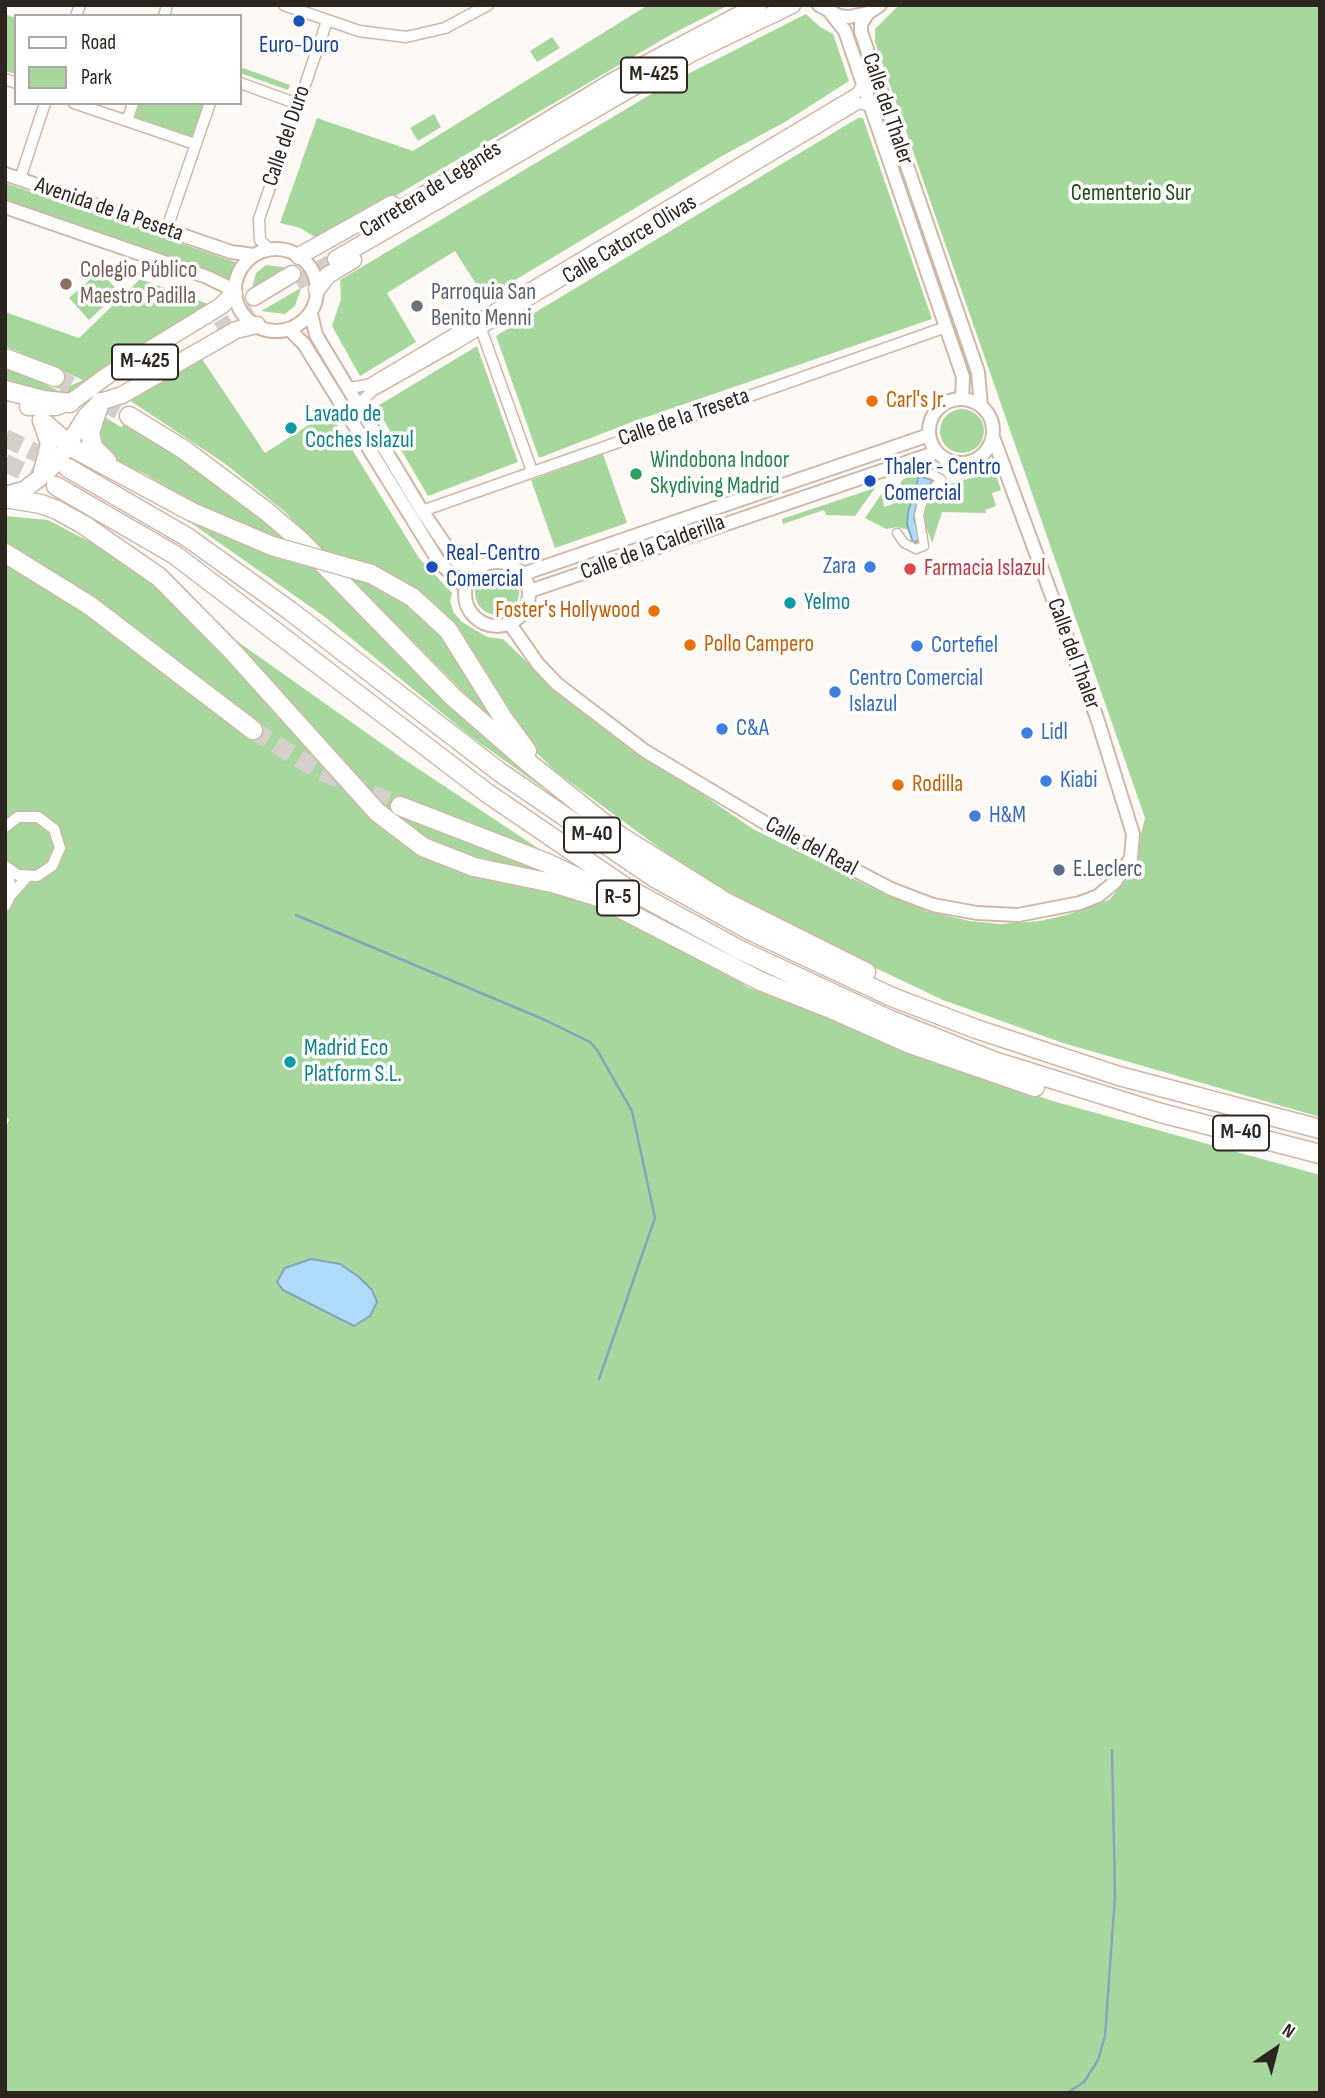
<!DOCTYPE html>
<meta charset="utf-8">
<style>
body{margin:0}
#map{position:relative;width:1325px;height:2098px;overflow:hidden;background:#fef9f5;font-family:"Sofia Sans Condensed",sans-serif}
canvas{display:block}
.frame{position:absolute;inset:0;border:7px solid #2f251f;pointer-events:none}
.legend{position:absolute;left:14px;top:14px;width:228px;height:91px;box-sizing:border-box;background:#fff;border:2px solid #aca8a5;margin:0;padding:9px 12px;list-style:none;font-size:21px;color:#2f251f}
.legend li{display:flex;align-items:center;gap:14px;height:35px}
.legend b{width:35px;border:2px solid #aca8a5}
.north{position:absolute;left:1241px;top:2014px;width:70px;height:70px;-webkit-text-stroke:5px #fff;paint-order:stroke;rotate:35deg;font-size:19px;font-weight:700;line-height:28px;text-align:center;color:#2f251f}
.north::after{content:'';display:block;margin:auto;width:24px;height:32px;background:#2f251f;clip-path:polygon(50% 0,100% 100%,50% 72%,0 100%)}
</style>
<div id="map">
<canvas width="1325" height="2098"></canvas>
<div class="frame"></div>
<ul class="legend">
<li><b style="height:9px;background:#fff"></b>Road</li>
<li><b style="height:19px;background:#a6d89e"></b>Park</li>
</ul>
<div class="north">N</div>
</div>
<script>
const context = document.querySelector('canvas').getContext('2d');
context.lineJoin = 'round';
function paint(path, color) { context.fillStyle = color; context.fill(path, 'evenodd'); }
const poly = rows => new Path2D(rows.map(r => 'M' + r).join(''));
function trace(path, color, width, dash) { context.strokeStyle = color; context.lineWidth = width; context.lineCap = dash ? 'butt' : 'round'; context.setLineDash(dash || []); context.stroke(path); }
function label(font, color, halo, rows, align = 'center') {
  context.font = font + ' "Sofia Sans Condensed",sans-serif'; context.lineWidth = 7; context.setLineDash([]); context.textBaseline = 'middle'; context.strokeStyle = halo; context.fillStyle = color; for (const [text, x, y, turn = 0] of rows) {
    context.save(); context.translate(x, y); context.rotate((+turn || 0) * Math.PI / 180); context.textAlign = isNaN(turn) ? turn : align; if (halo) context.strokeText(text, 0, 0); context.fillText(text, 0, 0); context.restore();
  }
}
paint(poly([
 [648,5,729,5,672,34,320,240,300,228,280,223,317,118,413,151],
 [899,5,1320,5,1320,1117,1063,1043,943,1000,726,897,555,771,535,751,442,630,508,737,284,511,224,463,129,400,200,356,265,453,329,412,419,558,452,593,450,601,454,613,462,622,487,637,503,639,573,706,753,829,876,890,926,911,970,921,1000,924,1040,921,1066,915,1109,900,1131,875,1145,818,875,42,875,29],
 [5,14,16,18,16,74,5,71],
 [806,14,820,27,833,34,849,81,785,122,722,156,485,298,455,251,387,293,416,342,360,376,332,326,341,299,340,280,668,84],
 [552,37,560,48,537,62,530,51],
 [243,68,290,85,288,90,240,73],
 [139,103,204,103,193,137,135,117],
 [434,114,441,127,418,141,410,128],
 [858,118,863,118,932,319,632,422,539,458,496,336],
 [5,183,235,262,228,280,5,203],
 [266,265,291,268,251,292,256,273],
 [100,271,119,292,89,320,69,298],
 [140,279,211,305,75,393,58,397,43,395,5,382,5,365,59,391,83,380,5,346,5,312,79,338],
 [301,288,295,306,285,314,261,311],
 [477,346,518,462,428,496,376,407],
 '940 431a22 22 0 1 1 44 0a22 22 0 1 1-44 0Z',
 [103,416,121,427,125,423,231,493,286,536,477,729,565,804,469,735,325,617,167,506,198,507,147,475,115,460,99,442,97,426],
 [603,454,627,523,555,548,531,480],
 [993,466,1001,490,992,493,996,506,985,510,986,513,942,512,932,543,922,515,925,504,950,484,978,476],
 [920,471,908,512,909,530,897,527,886,529,865,518,882,493,884,507,899,502,898,490,902,480],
 [875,488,855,516,826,515,824,510,783,524,782,519],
 [5,516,48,520,117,556,402,758,749,988,1049,1100,1320,1175,1320,2093,5,2093,5,1129,9,1120,5,1116],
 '475 593a22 22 0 1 1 44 0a22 22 0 1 1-44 0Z'
]), '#a6d89e');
const water = poly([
 [919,476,933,480,916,506,914,518,920,540,913,543,907,524,908,512,919,476],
 [311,1259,340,1264,359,1277,372,1290,377,1302,370,1316,354,1326,283,1290,277,1282,285,1268,311,1259]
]);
paint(water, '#addbfa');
trace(water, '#87a4b8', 2);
trace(poly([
 [296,915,545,1020,590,1042,597,1050,632,1111,655,1218,599,1379],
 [1067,2093,1084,2082,1098,2060,1105,2036,1115,1896,1112,1750]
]), '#87a4b8', 2.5);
trace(poly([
 [296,283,336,259],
 [218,330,259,305]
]), '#d5cfca', 16, [16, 8]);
trace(poly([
 [55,377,129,416],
 [5,438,58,463],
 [5,463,53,484],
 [253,730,316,769,400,806]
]), '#d5cfca', 18, [18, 9]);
const pedestrian = poly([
 [897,533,904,543,916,549,924,546,919,515,922,503,941,479,924,470]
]);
const minor = poly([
 [284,5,359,31,406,37,445,28,488,5],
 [76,16,80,5],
 [164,16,167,5],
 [5,79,16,83],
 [240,83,298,104],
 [74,103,195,144],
 [127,121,133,103],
 [20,179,45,103],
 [166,231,210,103],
 [269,249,260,240,259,219,327,21],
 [481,329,532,471],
 [349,388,368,385,857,93,863,84],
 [362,410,365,398,372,391,452,346,851,108,859,103,870,106],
 [422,511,946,327],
 [5,827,18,817,38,817,54,829,60,848,52,866,37,876,18,875,5,866],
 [9,870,10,896],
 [5,906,10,896,27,877]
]);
const tertiary = poly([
 [819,5,839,16,849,17,868,13,880,5],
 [830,12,845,31,963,377,962,399],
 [868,13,861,24,861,32,978,372,981,406],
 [5,174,231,252,254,255],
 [5,207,207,277,234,290],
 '235 290a41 41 0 1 1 82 0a41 41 0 1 1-82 0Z',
 [311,314,316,335,422,511,457,562,474,571],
 [290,330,304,344,439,562,465,587],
 '929 431a32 32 0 1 1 64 0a32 32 0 1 1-64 0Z',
 '465 594a32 32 0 1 1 64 0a32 32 0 1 1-64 0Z',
 [523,574,929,435],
 [530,591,937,452],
 [510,624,538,664,557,684,645,751,767,824,891,889,933,905,977,913,1018,915,1080,903,1098,896,1115,882,1131,858,1133,834,1097,718,993,437]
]);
const primary = poly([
 [384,219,615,80,758,5],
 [299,256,392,204],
 [336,259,692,53,792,5],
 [317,289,328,275,353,260],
 [254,297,292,274],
 [28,407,56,407,74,400,108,375,221,306,234,293],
 [41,420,49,444,42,472],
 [5,495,24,490,46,473,57,462,86,416,100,402,122,395,236,330,257,325]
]);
const motorway = poly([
 [5,358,55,377],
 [5,390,43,400,70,403],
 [100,402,90,433,93,447,107,461],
 [129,416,183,449,266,511,300,540,453,697,530,764,620,836,724,901,866,972],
 [42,421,73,448,192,512,272,546],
 [68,468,187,537,289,610,501,773,655,878,751,931,892,997,976,1029,1119,1076,1320,1129],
 [56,486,175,555,487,793,625,887,740,950,886,1018,994,1061,1161,1113,1320,1154],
 [5,498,41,504,57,510,84,525,159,577,234,653,377,812,423,847,474,867,552,883,598,897,760,981,828,1008],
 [5,553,89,605,253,730],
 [412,597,448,630,503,718,527,751],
 [400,806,547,863,606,891],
 [820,1004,910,1044,1035,1087]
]);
trace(pedestrian, '#d0b7a5', 11);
trace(minor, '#d0b7a5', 13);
trace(tertiary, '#d0b7a5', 16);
trace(primary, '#d0b7a5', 19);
trace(motorway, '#d0b7a5', 21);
trace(pedestrian, '#fff', 8);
trace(minor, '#fff', 10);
trace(tertiary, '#fff', 12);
trace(primary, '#fff', 16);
trace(motorway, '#fff', 18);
const motorwayBridge = poly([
 [272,546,371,574,412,597]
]);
trace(motorwayBridge, '#d0b7a5', 21, []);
trace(motorwayBridge, '#fff', 18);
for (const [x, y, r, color] of [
 [299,21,7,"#1a4fb4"],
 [66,284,7,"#8d6e63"],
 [417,306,7,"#6b7280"],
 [872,401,7,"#e8710a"],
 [291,428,7,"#0f9aa8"],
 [636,474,7,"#2e9e5b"],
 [870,481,7,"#1a4fb4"],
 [432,567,7,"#1a4fb4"],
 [870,567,7,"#3f7fe0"],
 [910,569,7,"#e0444e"],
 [790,603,7,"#0f9aa8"],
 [654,611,7,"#e8710a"],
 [690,645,7,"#e8710a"],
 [917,646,7,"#3f7fe0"],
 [835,692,7,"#3f7fe0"],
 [722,729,7,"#3f7fe0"],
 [1027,733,7,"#3f7fe0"],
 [1046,781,7,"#3f7fe0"],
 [898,785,7,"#e8710a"],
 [975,816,7,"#3f7fe0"],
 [1059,870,7,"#5c6f8a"],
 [290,1062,7,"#0f9aa8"]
]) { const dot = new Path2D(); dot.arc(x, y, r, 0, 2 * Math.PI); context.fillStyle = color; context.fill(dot); trace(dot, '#fff', 2.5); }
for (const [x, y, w] of [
 [654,75,66],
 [145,362,66],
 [592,835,56],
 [618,898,42],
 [1241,1133,56]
]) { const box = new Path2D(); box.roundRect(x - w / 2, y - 17.5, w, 35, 5); context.fillStyle = '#fff'; context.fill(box); trace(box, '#2f251f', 2); }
label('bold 21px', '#2f251f', null, [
 ["M-425",654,75],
 ["M-425",145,362],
 ["M-40",592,835],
 ["R-5",618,898],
 ["M-40",1241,1133]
]);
label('23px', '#164399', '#fff', [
 ["Euro-Duro",299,46,"center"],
 ["Thaler - Centro",884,468],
 ["Comercial",884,494],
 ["Real-Centro",446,554],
 ["Comercial",446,580]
], 'left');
label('23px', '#2f251f', '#fff', [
 ["Calle del Thaler",887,109,71],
 ["Calle del Duro",287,136,-71],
 ["Carretera de Leganés",431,190,-32],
 ["Avenida de la Peseta",109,210,19],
 ["Calle Catorce Olivas",630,240,-31],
 ["Calle de la Treseta",684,418,-19],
 ["Calle de la Calderilla",653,548,-20],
 ["Calle del Thaler",1073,654,70],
 ["Calle del Real",811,847,28]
]);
label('23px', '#1a4f0f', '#fff', [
 ["Cementerio Sur",1131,194]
]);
label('23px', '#785e54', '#fff', [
 ["Colegio Público",80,271],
 ["Maestro Padilla",80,297]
], 'left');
label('23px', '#5b616d', '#fff', [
 ["Parroquia San",431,293],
 ["Benito Menni",431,319]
], 'left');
label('23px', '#c56008', '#fff', [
 ["Carl's Jr.",886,401],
 ["Foster's Hollywood",640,611,"right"],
 ["Pollo Campero",704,645],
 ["Rodilla",912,785]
], 'left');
label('23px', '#0d838f', '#fff', [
 ["Lavado de",305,415],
 ["Coches Islazul",305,441],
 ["Yelmo",804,603],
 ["Madrid Eco",304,1049],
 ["Platform S.L.",304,1075]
], 'left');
label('23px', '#27864d', '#fff', [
 ["Windobona Indoor",650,461],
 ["Skydiving Madrid",650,487]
], 'left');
label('23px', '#366cbe', '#fff', [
 ["Zara",856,567,"right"],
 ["Cortefiel",931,646],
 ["Centro Comercial",849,679],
 ["Islazul",849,705],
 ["C&A",736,729],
 ["Lidl",1041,733],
 ["Kiabi",1060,781],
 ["H&M",989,816]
], 'left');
label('23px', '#be3a42', '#fff', [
 ["Farmacia Islazul",924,569]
], 'left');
label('23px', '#4e5e75', '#fff', [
 ["E.Leclerc",1073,870]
], 'left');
</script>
